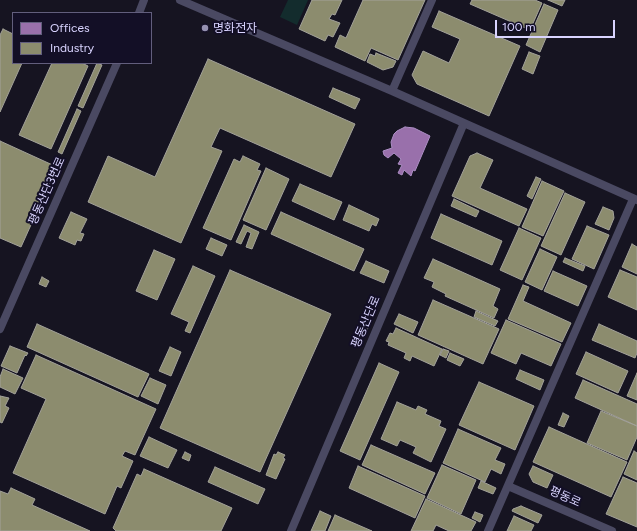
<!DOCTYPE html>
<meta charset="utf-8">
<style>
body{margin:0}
#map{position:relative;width:637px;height:531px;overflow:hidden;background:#161421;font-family:Figtree,sans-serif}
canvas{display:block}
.legend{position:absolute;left:12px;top:12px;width:140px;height:52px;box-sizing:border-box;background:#130f26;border:1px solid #625e7d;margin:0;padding:5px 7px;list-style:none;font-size:12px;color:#d9d4ff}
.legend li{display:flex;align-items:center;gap:8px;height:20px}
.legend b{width:20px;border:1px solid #625e7d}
.scale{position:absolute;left:495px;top:20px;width:120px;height:18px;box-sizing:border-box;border:2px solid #d9d4ff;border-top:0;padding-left:5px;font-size:12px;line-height:14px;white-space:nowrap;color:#d9d4ff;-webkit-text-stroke:3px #130f26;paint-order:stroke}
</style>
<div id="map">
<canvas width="637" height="531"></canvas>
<ul class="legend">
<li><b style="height:11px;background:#9970ab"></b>Offices</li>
<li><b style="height:11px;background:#8c8c6e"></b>Industry</li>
</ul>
<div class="scale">100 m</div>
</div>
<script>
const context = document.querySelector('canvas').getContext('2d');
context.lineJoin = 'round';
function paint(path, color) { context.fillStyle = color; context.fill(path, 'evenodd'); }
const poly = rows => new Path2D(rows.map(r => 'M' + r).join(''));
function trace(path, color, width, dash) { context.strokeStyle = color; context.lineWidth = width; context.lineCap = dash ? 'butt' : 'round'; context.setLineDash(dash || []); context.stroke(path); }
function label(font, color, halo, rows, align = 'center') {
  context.font = font + ' Figtree,"Noto Sans KR",sans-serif'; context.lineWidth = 4; context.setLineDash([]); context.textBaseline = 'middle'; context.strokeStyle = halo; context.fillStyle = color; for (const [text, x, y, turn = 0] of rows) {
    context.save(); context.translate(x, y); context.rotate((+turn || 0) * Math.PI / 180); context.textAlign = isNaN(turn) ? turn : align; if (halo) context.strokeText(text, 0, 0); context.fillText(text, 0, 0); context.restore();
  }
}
paint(poly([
 [288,0,308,0,297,25,280,17]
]), '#132c2d');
const offices = poly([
 [405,127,414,128,430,136,415,171,413,170,411,176,404,170,402,175,398,173,402,165,398,164,401,159,394,153,388,158,384,155,383,151,392,148,391,142,394,134,397,131,405,127]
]);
paint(offices, '#9970ab');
trace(offices, '#ac8ec4', 1);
const industry = poly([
 [312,0,342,0,335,15,332,14,329,19,340,23,333,37,328,35,325,41,299,29,312,0],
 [363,0,425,0,398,60,371,48,365,61,335,47,340,35,346,38,363,0],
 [472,0,535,0,542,3,530,30,470,4,472,0],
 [548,0,565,0,562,6,548,0],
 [544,4,558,10,540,52,526,45,544,4],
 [439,11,520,46,489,116,417,84,412,75,423,51,449,63,460,39,432,27,439,11],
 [3,29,13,34,13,63,22,63,0,112,0,35,3,29],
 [529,52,540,56,533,74,522,69,529,52],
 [376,53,396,61,393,67,383,70,367,62,370,54,375,56,376,53],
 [208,59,355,124,331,177,220,128,211,147,222,151,181,243,88,202,108,156,155,177,208,59],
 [52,63,82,63,88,66,51,149,19,135,52,63],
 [97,63,102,65,83,108,78,106,97,63],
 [333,88,360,99,355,109,329,97,333,88],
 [77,109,81,111,62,154,58,152,77,109],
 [0,141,57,167,21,247,0,238,0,141],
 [477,153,493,160,480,188,527,209,519,226,452,196,470,156,477,153],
 [243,156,260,164,257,170,261,171,231,240,203,228,234,159,240,162,243,156],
 [266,168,289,179,266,230,243,220,266,168],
 [536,177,541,179,532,199,527,196,536,177],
 [542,181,564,191,543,236,522,227,542,181],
 [300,184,342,202,334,220,292,201,300,184],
 [565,193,585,202,561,255,541,246,565,193],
 [454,199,479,211,476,217,451,206,454,199],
 [349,205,379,219,376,226,372,224,369,231,343,220,349,205],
 [603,207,613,211,614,218,609,230,595,224,603,207],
 [71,212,87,219,80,233,84,234,81,241,77,240,75,245,59,238,71,212],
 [281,212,364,249,354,271,271,234,281,212],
 [441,214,502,241,492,265,431,238,441,214],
 [244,225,259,232,252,249,246,247,251,233,247,231,241,244,236,242,244,225],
 [587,226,609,235,594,269,572,259,587,226],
 [519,228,541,238,522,280,500,270,519,228],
 [211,238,227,245,222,256,206,249,211,238],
 [632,244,637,247,637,274,622,267,632,244],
 [540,249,557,257,542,290,525,282,540,249],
 [154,250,175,259,157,300,136,291,154,250],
 [565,258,585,266,583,271,563,262,565,258],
 [433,259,500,289,493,306,498,309,494,318,445,296,446,294,432,287,434,282,424,278,433,259],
 [366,261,389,271,384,283,360,273,366,261],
 [193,266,215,276,190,333,185,331,189,322,171,314,193,266],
 [230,270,331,314,260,472,160,428,230,270],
 [620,270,637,277,637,310,608,297,620,270],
 [553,271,587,286,578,306,544,291,553,271],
 [42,277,49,281,46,287,39,284,42,277],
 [523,285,529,287,523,301,571,323,562,342,508,319,523,285],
 [433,300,499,329,483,364,418,335,433,300],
 [476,311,498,321,495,326,474,317,476,311],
 [399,314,418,322,413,333,394,324,399,314],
 [506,320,561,344,551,366,521,353,516,364,491,353,506,320],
 [363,323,369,326,365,335,359,332,363,323],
 [37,324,149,374,138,397,27,347,37,324],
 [599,324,637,341,637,353,635,358,592,340,599,324],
 [396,328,442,349,434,366,412,356,410,361,404,358,406,353,388,345,389,342,386,341,390,333,393,334,396,328],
 [10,346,28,353,26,356,25,355,17,373,1,366,10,346],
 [170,347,181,352,171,376,159,371,170,347],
 [443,349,449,351,446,358,440,355,443,349],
 [586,352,628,371,618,393,576,374,586,352],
 [450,353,464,359,460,366,447,360,450,353],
 [36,355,156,409,135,455,125,451,122,456,133,461,121,488,117,486,105,514,13,473,46,399,21,388,36,355],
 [379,363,399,372,360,460,340,451,379,363],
 [3,369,23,378,15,394,0,387,0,377,3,369],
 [520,370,544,380,540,390,516,379,520,370],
 [637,373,637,400,627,396,637,373],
 [150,378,166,385,158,404,141,396,150,378],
 [583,380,637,404,637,426,575,398,583,380],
 [479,382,534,406,515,450,459,425,479,382],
 [0,396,9,398,5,406,9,408,2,423,0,422,0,396],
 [397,402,416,410,418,406,427,410,425,414,441,421,439,426,446,429,431,462,413,453,416,447,400,440,397,446,381,439,397,402],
 [601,411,637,426,637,437,627,460,587,443,601,411],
 [563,413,569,416,564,427,558,425,563,413],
 [549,427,627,462,611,497,533,462,549,427],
 [458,429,501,448,495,460,505,464,501,474,491,469,485,482,443,463,458,429],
 [149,437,177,450,168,468,140,456,149,437],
 [371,445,435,473,425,494,362,465,371,445],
 [634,451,637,453,637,480,624,474,634,451],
 [185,452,191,455,189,461,182,458,185,452],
 [278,452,285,455,283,458,285,459,276,479,266,475,274,454,276,455,278,452],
 [442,465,476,480,461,514,427,498,442,465],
 [358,466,425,496,415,518,349,488,358,466],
 [533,466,553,475,547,488,533,482,529,474,533,466],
 [215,467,265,489,258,504,208,482,215,467],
 [144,469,232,508,221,531,116,531,113,528,137,474,141,476,144,469],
 [623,477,637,483,637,527,606,514,623,477],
 [481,481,496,488,493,494,478,488,481,481],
 [11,488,35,499,32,505,90,531,0,531,0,491,8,494,11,488],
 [426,499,476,522,471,531,449,531,436,525,433,531,411,531,426,499],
 [521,506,542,515,538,523,512,511,513,509,521,506],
 [320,511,331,516,325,531,311,531,320,511],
 [475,512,483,515,480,522,472,518,475,512],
 [335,515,372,531,328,531,335,515],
 [514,516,534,525,531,531,507,531,514,516]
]);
paint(industry, '#8c8c6e');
trace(industry, '#a3a29a', 1);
trace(poly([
 [180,0,392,91,637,200],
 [139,13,144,0],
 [392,91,432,0],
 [0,329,117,63],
 [508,486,612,531],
 [291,531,464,123],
 [488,531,633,199]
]), '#4a4962', 8);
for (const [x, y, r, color] of [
 [205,28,4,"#9591b1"]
]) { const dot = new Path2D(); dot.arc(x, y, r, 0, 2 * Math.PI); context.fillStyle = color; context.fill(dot); trace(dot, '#130f26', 1.5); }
label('12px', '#d9d4ff', '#130f26', [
 ["명화전자",213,28]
], 'left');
label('12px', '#d9d4ff', '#130f26', [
 ["평동산단3번로",47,191,-66],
 ["평동산단로",366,322,-67],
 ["평동로",565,497,24]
]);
</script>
